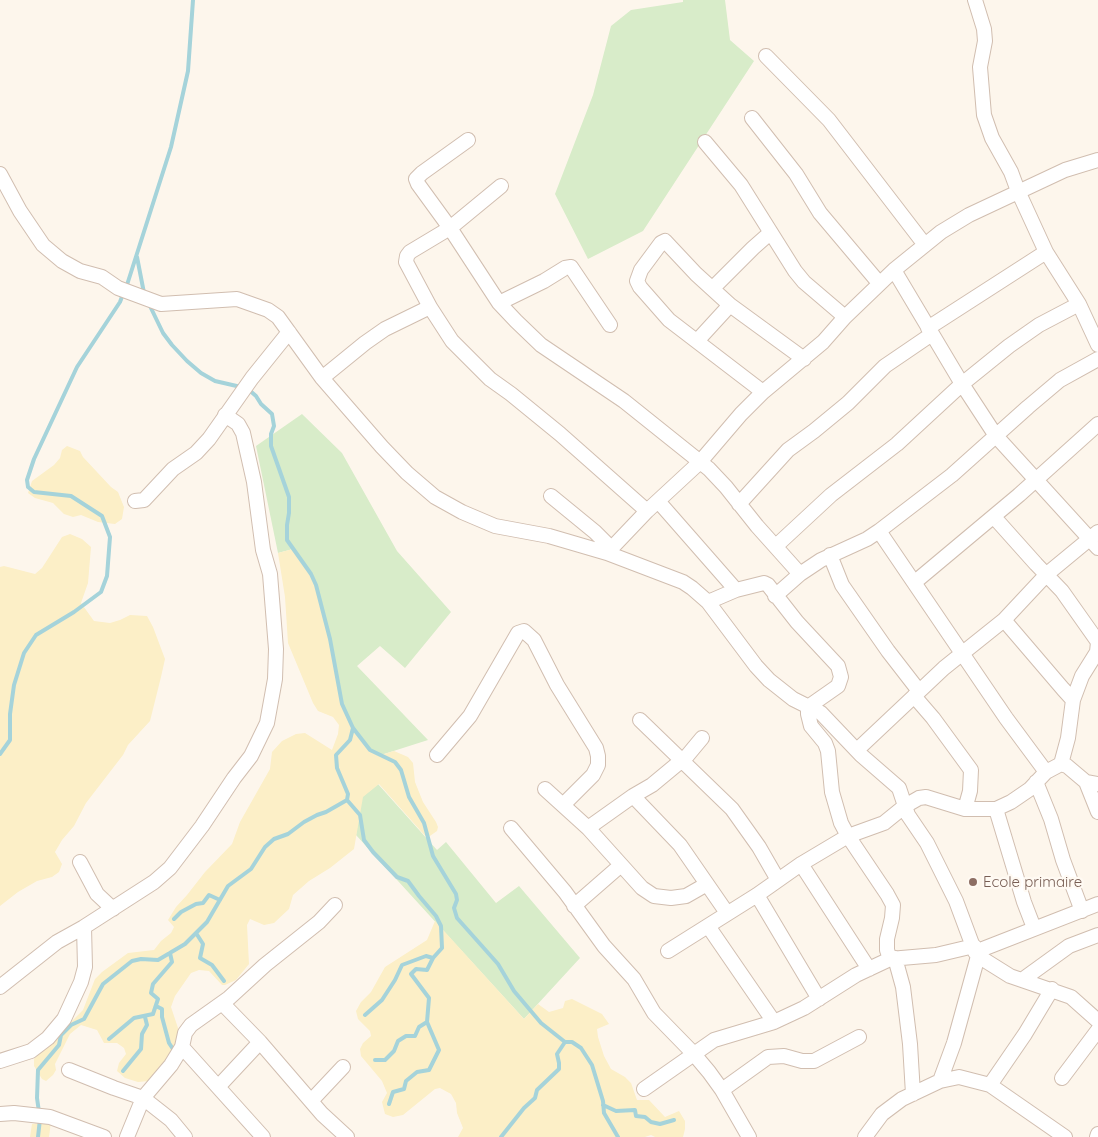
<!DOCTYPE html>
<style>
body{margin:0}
canvas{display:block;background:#fdf6ec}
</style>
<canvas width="1098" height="1137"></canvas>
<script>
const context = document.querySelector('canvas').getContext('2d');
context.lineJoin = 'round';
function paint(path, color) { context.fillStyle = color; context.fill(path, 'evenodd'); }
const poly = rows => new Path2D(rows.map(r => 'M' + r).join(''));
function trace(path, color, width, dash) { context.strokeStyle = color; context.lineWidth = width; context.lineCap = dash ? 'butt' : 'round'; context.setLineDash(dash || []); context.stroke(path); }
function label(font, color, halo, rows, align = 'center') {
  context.font = font + ' Quicksand,sans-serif'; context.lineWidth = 4.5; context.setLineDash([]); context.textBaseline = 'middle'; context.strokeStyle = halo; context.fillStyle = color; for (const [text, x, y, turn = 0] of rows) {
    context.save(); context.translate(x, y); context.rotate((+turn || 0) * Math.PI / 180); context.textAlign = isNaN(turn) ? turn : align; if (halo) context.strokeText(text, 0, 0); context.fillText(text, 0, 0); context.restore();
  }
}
paint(poly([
 [683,0,725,0,730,40,754,61,643,231,588,259,555,194,593,95,611,26,631,10,683,2],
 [302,414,342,453,397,551,451,612,405,668,380,646,357,666,428,740,381,755,370,750,363,744,353,728,342,704,330,639,311,574,293,549,278,553,256,446],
 [378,784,437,850,446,842,496,903,519,886,580,958,524,1019,356,835,362,797]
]), '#d8ecc9');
paint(poly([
 [67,446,80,451,83,457,111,487,118,492,124,507,122,519,115,524,98,522,81,515,73,517,64,514,53,503,35,498,28,493,32,481,54,465,60,458,62,450],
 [70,534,82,539,91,547,88,583,81,603,94,621,110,623,120,620,130,615,147,616,153,627,165,659,161,677,150,721,128,745,123,755,86,803,74,826,62,840,55,852,62,864,59,872,52,877,37,881,18,892,0,906,0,567,4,566,35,574,42,568,62,537],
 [293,549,311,574,316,585,330,639,342,704,353,728,370,750,381,755,394,751,408,757,413,763,415,782,423,802,436,822,438,827,437,831,427,838,379,784,363,797,354,849,330,868,309,881,293,895,289,909,274,923,264,925,250,919,247,925,249,964,236,980,225,985,222,985,209,971,199,970,191,973,175,996,171,1007,184,1046,149,1081,138,1082,125,1078,117,1071,119,1063,126,1054,124,1048,117,1043,104,1043,97,1030,81,1025,70,1034,55,1064,56,1070,53,1075,46,1081,42,1079,34,1066,34,1059,83,1010,95,979,102,972,128,953,154,950,161,941,171,933,174,927,168,920,176,907,187,895,205,872,232,844,240,822,270,769,272,752,282,741,296,734,305,733,332,750,338,734,339,725,333,717,318,711,313,703,288,643,285,597,278,553],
 [435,921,524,1019,538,1004,549,1012,563,1008,565,1001,572,999,602,1014,609,1024,597,1029,598,1037,604,1056,611,1069,625,1077,631,1083,637,1100,649,1100,665,1117,679,1111,685,1121,685,1129,683,1137,655,1137,651,1135,645,1137,458,1137,463,1128,457,1113,456,1103,451,1094,440,1088,435,1089,403,1115,393,1117,385,1114,382,1102,387,1093,382,1081,361,1056,360,1049,363,1043,371,1036,370,1031,358,1019,356,1011,361,1002,371,992,385,967,427,940],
 [51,1122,49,1137,30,1137,32,1124]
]), '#fcefc7');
trace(poly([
 [137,257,144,293],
 [126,288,171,147,188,71,193,0],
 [149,304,163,333,172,345,187,361,201,373,215,381,241,387],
 [248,389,256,396,261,404,272,414,274,426,271,434,271,446,289,497,289,513,287,525,287,540,311,574,316,585,330,639,342,704,353,728,370,750,395,762,401,770,409,797,424,823,433,856,456,894,457,900,454,908,457,918,498,964,514,991,541,1023,565,1042,572,1042,581,1048,592,1065,603,1101,604,1113,618,1137],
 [0,754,10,740,10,714,14,685,24,653,36,635,74,612,101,592,107,576,110,537,102,516,71,496,34,492,28,487,27,480,34,459,77,367,120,302,123,294],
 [347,800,360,815,364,840,373,852,397,877,408,881,419,896,436,916,441,926,442,948,433,958,427,970,416,969,411,974,429,998,427,1022,439,1050,429,1070,417,1072,406,1081,404,1089,393,1092,389,1104],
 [174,919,181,912,196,904,203,903,209,895,220,900],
 [196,933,203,944,200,958,212,965,224,981],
 [156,1006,162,1009,162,1017,169,1043,175,1052],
 [365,1015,382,1000,395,980,402,965,426,956,433,958],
 [109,1039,134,1018,153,1014,158,999,151,993,153,984,172,962,170,953],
 [375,1060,385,1060,394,1051,398,1041,406,1036,415,1036,419,1027,427,1022],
 [123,1071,141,1049,142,1034,147,1025,145,1017],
 [603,1105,616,1111,635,1110,636,1116,645,1117,651,1122,660,1124,674,1120],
 [39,1112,37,1098,38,1070,59,1045,61,1035,71,1025,84,1019,103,984,132,961,141,959,158,960,185,944,207,922,228,886,251,869,265,847,274,839,288,834,304,822,317,815,326,812,347,800,348,794,337,768,336,755,350,740,353,728],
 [38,1137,40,1119],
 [501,1137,524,1108,535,1098,537,1090,559,1069,559,1063,557,1054,565,1042]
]), '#a5d3da', 4);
const minor = poly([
 [975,0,984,29,985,41,980,67,984,115,992,138,1011,172,1018,191,1046,252,1079,304,1098,345],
 [766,56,829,120,925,245],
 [752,118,796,174,820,213,879,283],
 [468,140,422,173,416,179,418,184,450,228,499,303,516,321,541,345,624,401,709,469,726,487,757,526,800,574,775,596],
 [705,142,741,185,795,271,804,282,845,317],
 [0,174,20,211,43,245,62,261,80,271,102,277,118,288,161,304,237,299,268,310,278,317,322,378,382,447,407,473,435,497,462,512,495,526,549,536,607,553,683,582,692,588,708,602,756,666,769,680,793,699,821,713,861,755,899,788,908,815,927,843,956,901,975,952,978,956,1010,976,1071,997,1098,1021],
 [894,270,962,384,996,436,1098,548],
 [713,288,753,248,770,233],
 [499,303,544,281,565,268,571,267,610,325],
 [430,307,406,262,407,256,410,252,450,228,501,186],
 [928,328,1046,252],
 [697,341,730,305],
 [322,378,365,343,385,329,430,307,452,341,490,379,511,394,560,434,647,511],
 [763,392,669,320,640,287,637,281,641,270,661,243,665,241,696,274,730,305,804,359],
 [551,496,595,532,611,548],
 [135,501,144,500,173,469,196,453,209,439,252,378,289,332],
 [658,501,736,590],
 [739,504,788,450,814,431,848,403,885,366,932,334],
 [994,517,1036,564,1062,591,1098,642,1097,652,1082,676,1073,700,1063,689,1004,620],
 [879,531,1006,718,1046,772],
 [776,546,831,495,897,444,962,384,1009,346,1039,325,1079,304],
 [607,553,647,511,700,462,741,414,763,392,823,342,845,317,894,270,941,232,969,215,1065,170,1098,160],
 [830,555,842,585,888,651,919,691],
 [800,574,821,560,867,539,879,531,952,475,1028,407,1060,380,1098,359],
 [915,582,1019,495,1098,424],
 [708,602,736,590,764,583,768,585,797,622,838,666,841,677,838,686,808,707,808,714,811,726,825,743,828,751,832,792,841,823,848,836,884,823,905,806,919,798,926,797,965,809,996,809,1011,802,1030,789,1046,772,1061,764,1067,766,1086,782,1098,784],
 [914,696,933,718,971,770,970,791,965,809],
 [640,720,732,809,759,847,778,880],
 [857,750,944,668,1004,620,1047,574,1098,532],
 [437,755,470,716,518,633,524,631,534,640,557,685,596,748,598,756,598,765,593,775,563,805],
 [1061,764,1068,738,1073,700],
 [1036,782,1051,819,1063,860,1082,911],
 [1086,782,1098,812],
 [545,789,588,828,633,796,652,785,687,756,702,738],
 [633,796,680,845,727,913],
 [996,809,1024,902,1034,928],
 [511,828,565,892,604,946,634,979,654,1013,693,1053,709,1072,722,1090,749,1137],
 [588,828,642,888,654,896,671,898,686,896,707,884],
 [80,862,97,894,113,909],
 [801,864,869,969],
 [757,895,819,999],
 [574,906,621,865],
 [708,926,774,1022],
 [668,951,757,895,801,864,848,836,887,894,893,905,892,918,887,939,887,950,890,959],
 [975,952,1098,904],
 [895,958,903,987,910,1044,913,1094],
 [1022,980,1069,946,1098,935],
 [0,987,57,942,84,927],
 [222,1003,260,1042,322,1114,347,1137],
 [182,1047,263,1137],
 [0,1061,31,1051,48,1038,64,1019,81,982,85,967,84,927,154,882,170,868,202,826,234,778,251,756,267,723,275,679,276,649,270,574,263,550,254,482,243,433,238,424,225,415],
 [69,1070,114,1088,143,1098,171,1120,185,1137],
 [1062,1078,1098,1030],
 [940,1081,954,1043,978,956],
 [990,1085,1025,1034,1052,989],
 [218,1087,260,1042],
 [644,1089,714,1040,774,1022,804,1008,856,975,890,959,936,955,974,946],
 [722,1090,768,1057,784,1056,802,1061,814,1061,859,1037],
 [311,1101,343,1067],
 [0,1114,14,1113,50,1117,104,1137],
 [127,1137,143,1098,171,1065,182,1047,185,1033,191,1025,229,998,265,965,319,922,335,905],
 [865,1137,882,1114,902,1099,940,1081,959,1077,990,1085,1065,1137],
 [1097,1137,1098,1134]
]);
trace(minor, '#d1beb0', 16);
trace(minor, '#fff', 14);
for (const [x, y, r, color] of [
 [973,882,5,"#8d6e63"]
]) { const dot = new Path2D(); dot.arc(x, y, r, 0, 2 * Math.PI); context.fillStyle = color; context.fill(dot); trace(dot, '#fffaf3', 2); }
label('15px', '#785e54', '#fffaf3', [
 ["Ecole primaire",983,882]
], 'left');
</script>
